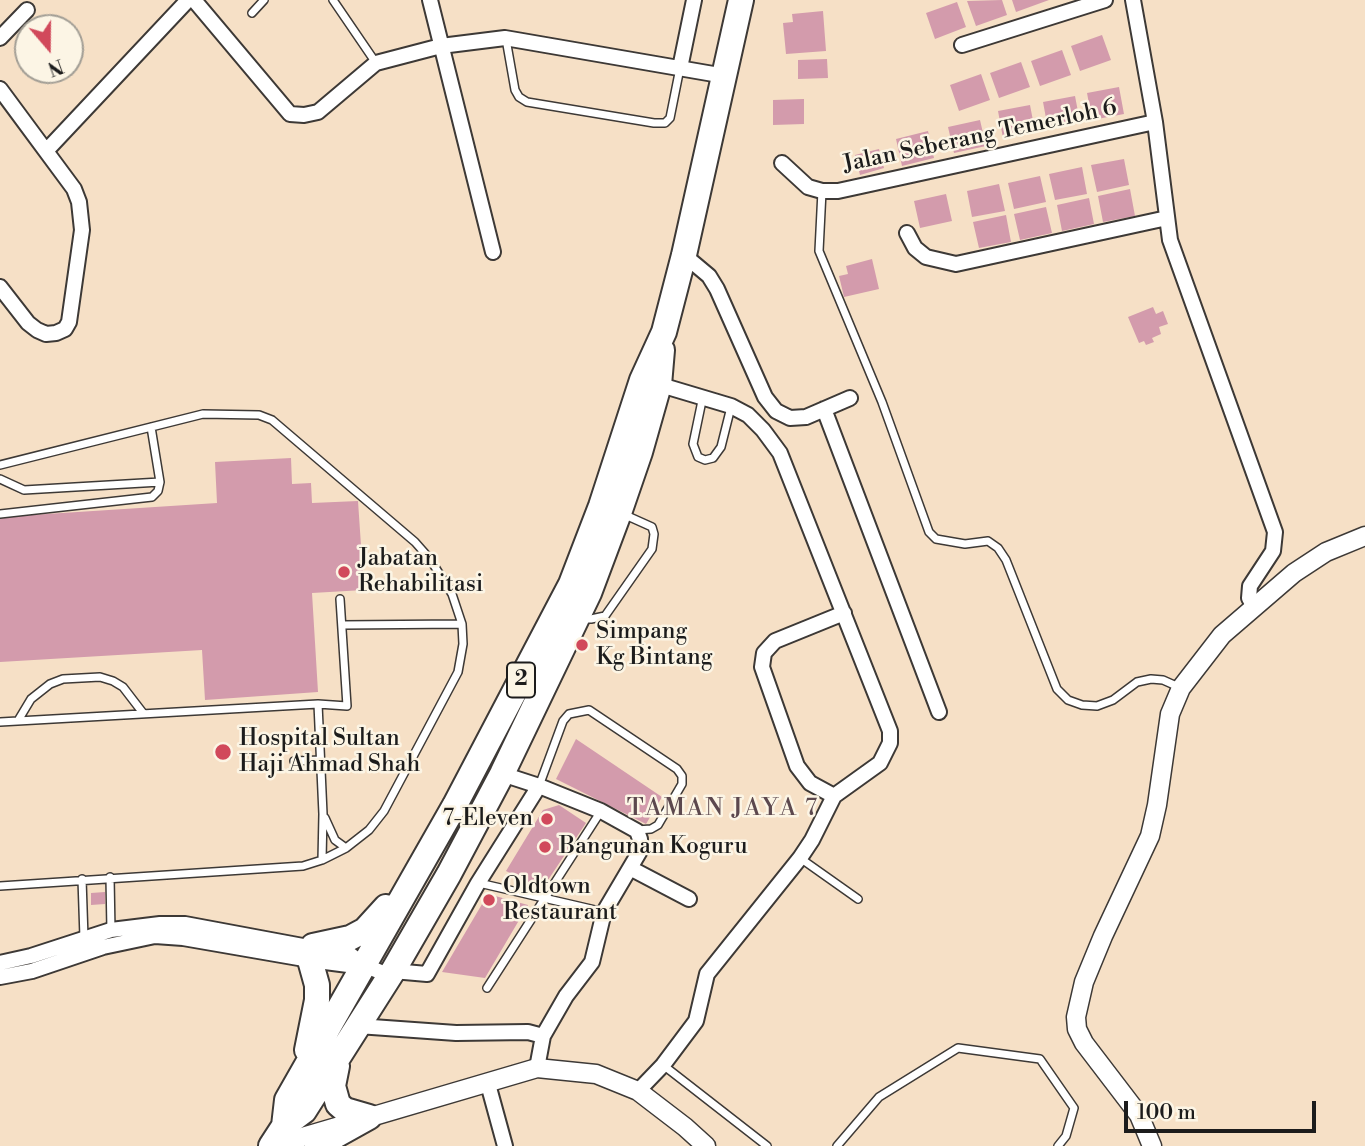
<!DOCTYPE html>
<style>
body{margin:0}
#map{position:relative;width:1365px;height:1146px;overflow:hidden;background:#f6e0c6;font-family:"Libre Bodoni",serif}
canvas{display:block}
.north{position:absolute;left:14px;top:14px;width:70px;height:70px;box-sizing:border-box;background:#fcf5e5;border:2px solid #a29e95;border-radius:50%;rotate:160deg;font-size:19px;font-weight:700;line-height:28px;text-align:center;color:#1c1c1c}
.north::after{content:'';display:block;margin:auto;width:24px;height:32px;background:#d1495b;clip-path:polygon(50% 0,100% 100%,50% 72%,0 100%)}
.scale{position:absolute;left:1124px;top:1101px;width:192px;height:32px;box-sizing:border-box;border:4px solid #1c1c1c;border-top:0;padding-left:9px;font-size:21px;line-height:24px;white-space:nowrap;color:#1c1c1c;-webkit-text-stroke:5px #fcf5e5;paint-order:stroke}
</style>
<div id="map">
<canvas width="1365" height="1146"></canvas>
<div class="north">N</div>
<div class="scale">100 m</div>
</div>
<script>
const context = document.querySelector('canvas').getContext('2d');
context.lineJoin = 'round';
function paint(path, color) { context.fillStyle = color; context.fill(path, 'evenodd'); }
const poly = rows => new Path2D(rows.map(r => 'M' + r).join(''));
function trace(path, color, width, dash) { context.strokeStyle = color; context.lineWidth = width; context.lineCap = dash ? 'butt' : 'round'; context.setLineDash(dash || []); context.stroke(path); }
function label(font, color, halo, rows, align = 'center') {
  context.font = font + ' "Libre Bodoni",serif'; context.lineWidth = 5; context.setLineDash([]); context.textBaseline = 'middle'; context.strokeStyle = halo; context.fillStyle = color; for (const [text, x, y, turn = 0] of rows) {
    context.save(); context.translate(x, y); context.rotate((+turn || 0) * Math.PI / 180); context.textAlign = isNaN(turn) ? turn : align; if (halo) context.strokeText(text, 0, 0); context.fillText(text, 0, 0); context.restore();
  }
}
paint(poly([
 [1002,0,1007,15,976,26,967,1],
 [1012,0,1049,0,1016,12],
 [957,2,966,27,935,39,926,13],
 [823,11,826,51,786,54,783,23,793,22,792,14],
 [1102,35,1111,60,1080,71,1071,46],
 [1062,50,1071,75,1040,86,1031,61],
 [827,59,828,78,798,79,798,60],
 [1021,62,1030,87,999,98,990,73],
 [981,74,990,100,959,111,950,85],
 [1119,87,1124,114,1092,120,1087,93],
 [1075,96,1080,122,1048,129,1043,102],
 [804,99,804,124,773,125,773,100],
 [1030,105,1035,131,1003,138,998,111],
 [980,120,986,146,954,153,948,127],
 [928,131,934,158,902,166,896,139],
 [879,149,884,168,860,175,855,155],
 [1124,159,1129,185,1097,192,1091,165],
 [1082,167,1087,194,1055,200,1049,174],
 [1040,176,1046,202,1014,209,1008,183],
 [999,184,1005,211,972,217,967,191],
 [1130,189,1135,216,1103,222,1098,196],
 [946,194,952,221,920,228,914,201],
 [1089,198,1094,224,1062,231,1057,205],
 [1046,207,1052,233,1020,240,1014,214],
 [1006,215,1011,242,979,248,973,222],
 [872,259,879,289,844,297,839,276,848,274,846,266],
 [1153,307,1156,314,1163,311,1168,324,1159,327,1161,334,1152,338,1154,342,1146,345,1144,341,1139,343,1128,317],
 [291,458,292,484,311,483,312,503,358,501,364,590,312,593,318,692,205,700,202,650,0,662,0,517,217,503,215,462],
 [576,739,662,797,646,824,556,779],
 [559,805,586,823,542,889,506,871,543,810],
 [105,892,105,904,91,905,91,893],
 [488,894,528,905,485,978,442,972]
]), '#d39bac');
const service = poly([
 [333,0,376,63],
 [252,13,264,0],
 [506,39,515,90,519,97,527,102,654,123,665,123,670,118,680,68],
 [822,191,819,251,882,402,929,532,936,539,965,544,988,541,998,548,1006,560,1057,689,1068,700,1082,705,1097,706,1113,700,1137,682,1151,679,1163,680,1181,688],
 [703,396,693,444,698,457,705,460,713,458,721,447,731,407],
 [0,465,203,414,259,415,272,420,415,542,430,559,452,594,462,624,463,644,458,672,384,811,369,830,346,848,322,860,303,866,0,886],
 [0,479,24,490,160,482],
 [0,514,152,497,158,491,160,482,151,427],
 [581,619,591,619,605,616,652,549,654,534,652,527,623,514],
 [342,625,462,624],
 [318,704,323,814,322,860],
 [19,719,31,699,50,684,63,679,100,677,113,681,123,687,143,713],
 [0,722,318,704,347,706,340,599],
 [294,761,321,760],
 [539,786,563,721,569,714,589,710,677,769,682,776,682,784,658,825,651,829,637,830],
 [325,818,335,840,346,848],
 [800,858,858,899],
 [110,877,111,931],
 [82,879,84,938],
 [479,883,604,912],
 [487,988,601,811],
 [663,1065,767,1146],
 [837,1146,879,1097,958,1048,1040,1059,1074,1108,1066,1136,1058,1146]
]);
const minor = poly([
 [194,0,290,114,304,115,318,112,376,63,441,46,505,38,725,76],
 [430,0,493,252],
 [1133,0,1155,122,1170,240,1275,532,1273,551,1250,586,1249,598,1254,607],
 [0,38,27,10],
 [962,45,1105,0],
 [680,68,694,0],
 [0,89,74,189,79,202,82,230,69,322,65,329,56,333,46,334,37,330,28,323,0,287],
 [47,150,188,0],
 [782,163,808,187,822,191,838,191,1155,122],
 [907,233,915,248,926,257,956,264,1167,218],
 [684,255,709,276,717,289,765,397,776,411,790,418,806,417,850,398],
 [824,409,939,712],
 [502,774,539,786,601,811,637,831,640,839,640,851,604,912,592,962,566,996,543,1036,537,1068],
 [834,796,810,783,797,766,762,667,764,653,775,641,844,613],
 [630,868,689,899],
 [0,963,31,956,111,930,160,924,185,924,351,955,364,965,390,976],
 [393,971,427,974,478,883,539,786],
 [0,977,32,971,103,947,155,936,183,938,310,960,348,965,364,965],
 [358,1026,456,1033,528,1032,543,1036],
 [488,1084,505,1146],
 [638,1091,663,1065,696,1021,707,974,800,858,812,840,834,796,880,763,890,743,890,731,780,453,763,430,748,415,731,406,654,383]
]);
const tertiary = poly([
 [272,1146,537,1068,596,1074,638,1091,685,1127,706,1146],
 [1152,1146,1139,1115,1084,1043,1077,1029,1076,1017,1084,982,1103,936,1150,836,1157,805,1170,714,1181,688,1222,635,1294,573,1326,552,1365,536]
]);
const trunk = poly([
 [313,946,350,938,365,930,386,907],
 [307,1050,317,1000,317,985,310,960],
 [337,1066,333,1086,338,1104,345,1110,369,1117],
 [284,1126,287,1100,455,805,571,584,601,506,642,380,664,332,684,255,741,0],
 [271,1146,284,1126,304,1111,393,971,449,874,502,774,589,593,619,513,640,452,659,385,662,350],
 [317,1146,369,1117]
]);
trace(service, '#3d3936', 10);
trace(minor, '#3d3936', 18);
trace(tertiary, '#3d3936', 21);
trace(trunk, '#3d3936', 28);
trace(service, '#fff', 7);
trace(minor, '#fff', 14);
trace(tertiary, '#fff', 18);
trace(trunk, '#fff', 24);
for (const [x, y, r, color] of [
 [344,572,7,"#d1495b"],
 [582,645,7,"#d1495b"],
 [223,752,9,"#d1495b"],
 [547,819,7,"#d1495b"],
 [545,847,7,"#d1495b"],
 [489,900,7,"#d1495b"]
]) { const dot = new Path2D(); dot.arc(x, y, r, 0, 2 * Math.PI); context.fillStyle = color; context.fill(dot); trace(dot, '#fcf5e5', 2.5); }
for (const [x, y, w] of [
 [521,680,28]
]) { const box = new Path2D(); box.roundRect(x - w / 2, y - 17.5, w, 35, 5); context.fillStyle = '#fcf5e5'; context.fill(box); trace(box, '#1c1c1c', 2); }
label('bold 21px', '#1c1c1c', null, [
 ["2",521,680]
]);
label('23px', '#1c1c1c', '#fcf5e5', [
 ["Jalan Seberang Temerloh 6",980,137,-12]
]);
label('23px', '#1c1c1c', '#fcf5e5', [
 ["Jabatan",358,559],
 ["Rehabilitasi",358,585],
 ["Simpang",596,632],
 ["Kg Bintang",596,658],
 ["Hospital Sultan",239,739],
 ["Haji Ahmad Shah",239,765],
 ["7-Eleven",533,819,"right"],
 ["Bangunan Koguru",559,847],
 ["Oldtown",503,887],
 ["Restaurant",503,913]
], 'left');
context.letterSpacing = '2px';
label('24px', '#5c484e', '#fcf5e5', [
 ["TAMAN JAYA 7",723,809]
]);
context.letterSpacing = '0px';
</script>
